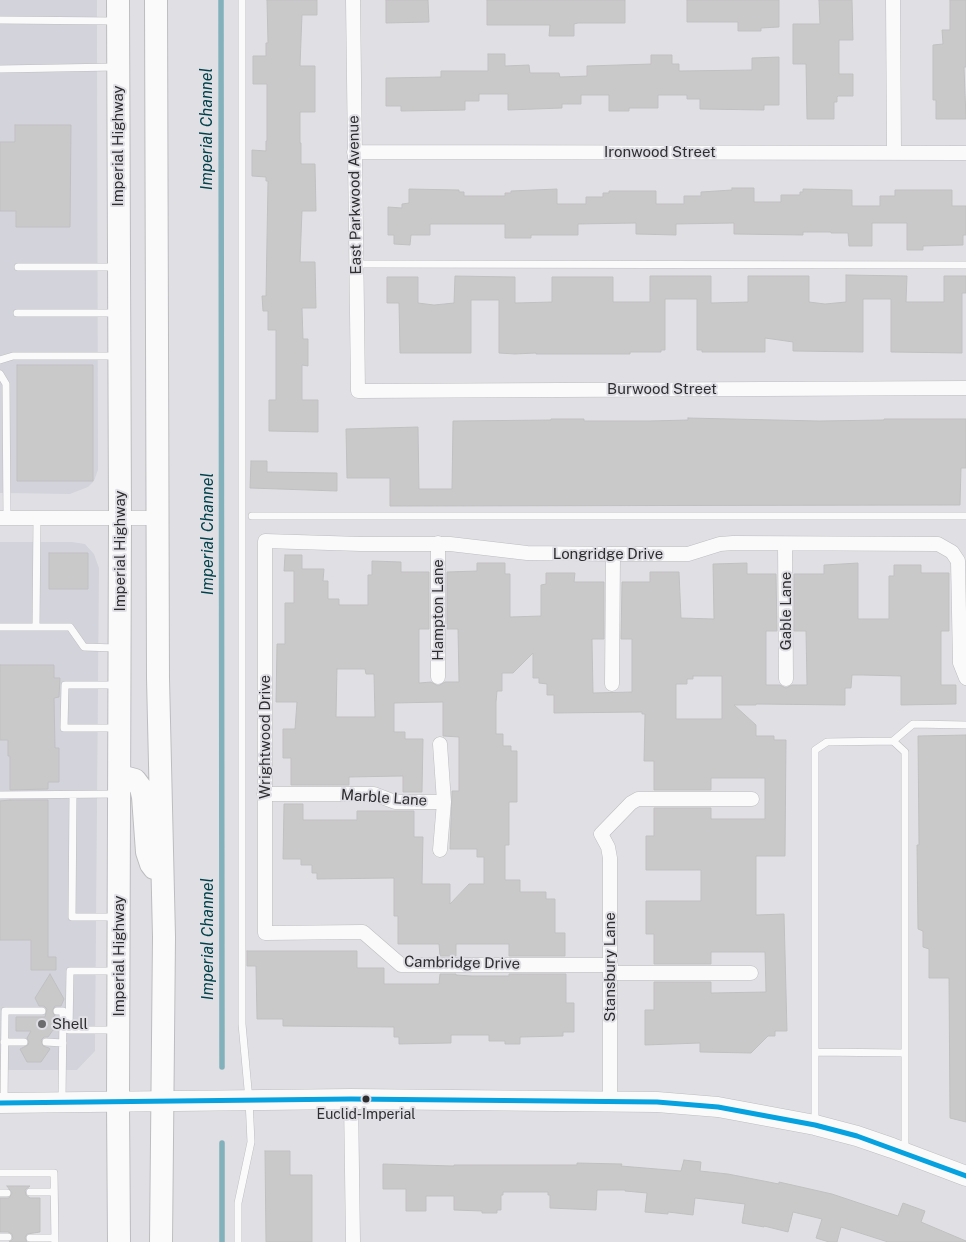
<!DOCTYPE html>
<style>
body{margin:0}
canvas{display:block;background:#e0e0e4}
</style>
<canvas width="966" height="1242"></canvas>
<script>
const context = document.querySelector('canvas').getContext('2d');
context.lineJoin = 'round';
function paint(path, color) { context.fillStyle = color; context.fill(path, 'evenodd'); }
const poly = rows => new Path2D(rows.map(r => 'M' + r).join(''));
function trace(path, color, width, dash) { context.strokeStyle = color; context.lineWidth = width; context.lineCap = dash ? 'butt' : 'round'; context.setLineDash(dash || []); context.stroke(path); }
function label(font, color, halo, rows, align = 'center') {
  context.font = font + ' "Public Sans",sans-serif'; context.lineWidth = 4; context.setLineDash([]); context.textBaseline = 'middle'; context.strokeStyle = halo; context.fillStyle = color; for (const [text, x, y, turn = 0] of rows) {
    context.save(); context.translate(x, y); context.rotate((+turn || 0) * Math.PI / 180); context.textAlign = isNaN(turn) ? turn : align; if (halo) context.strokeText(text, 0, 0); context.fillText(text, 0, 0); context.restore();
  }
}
paint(poly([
 [0,0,97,0,98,470,94,481,88,487,70,494,0,493],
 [0,542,72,542,85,544,94,554,99,568,95,1051,77,1070,0,1070]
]), '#d3d3dc');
trace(poly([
 [221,0,222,1067],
 [222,1143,222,1242]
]), '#83b1bb', 5.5);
const building = poly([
 [267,0,317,0,317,15,302,15,300,66,315,66,315,112,300,112,300,143,301,143,301,164,315,164,316,211,302,211,300,262,315,262,316,308,302,308,303,339,308,339,308,366,302,365,302,400,318,400,318,432,269,431,269,400,276,400,276,330,268,330,268,311,263,311,262,296,266,296,268,181,266,181,266,177,252,176,252,150,266,151,266,141,267,141,267,84,253,84,253,56,266,56,266,43,268,43,267,0],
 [386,0,428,0,429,22,386,23,386,0],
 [487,0,625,0,625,23,578,23,574,24,574,36,549,36,550,25,487,25,487,0],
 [687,0,779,0,779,27,761,28,761,31,738,31,738,22,687,22,687,0],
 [819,0,852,0,853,40,839,40,839,74,853,74,853,96,838,96,837,97,837,102,834,102,834,119,807,119,806,64,793,64,793,24,820,24,819,0],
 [950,0,966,0,966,67,964,67,966,119,936,119,936,100,933,100,933,45,943,44,942,30,950,30,950,0],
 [488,54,505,54,505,66,529,65,530,73,559,73,560,77,587,76,587,66,651,64,651,55,672,55,672,64,679,64,679,71,752,70,752,58,779,57,779,105,764,105,764,110,700,109,700,99,687,99,687,95,658,95,658,108,629,108,629,111,609,111,609,95,581,95,581,104,562,104,562,108,508,110,508,94,479,94,479,101,465,101,465,110,401,111,401,106,386,106,386,78,441,77,441,71,488,71,488,54],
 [15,125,71,125,70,227,16,227,16,211,0,211,0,142,15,142,15,125],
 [732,188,754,188,754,202,781,202,781,195,800,195,800,192,803,192,803,189,852,190,852,206,880,206,880,196,895,196,895,190,952,190,952,206,966,206,966,235,963,235,963,245,923,246,923,250,907,250,907,223,872,223,872,246,849,246,848,233,831,233,831,232,803,232,803,235,734,234,734,223,676,224,676,235,636,234,636,223,578,224,578,235,531,235,531,238,505,238,505,224,430,224,430,235,411,235,410,245,394,244,394,235,388,235,388,207,402,208,402,204,409,203,409,189,459,190,459,192,464,192,464,196,505,196,505,193,511,193,511,191,557,189,557,204,586,204,586,197,603,197,603,193,609,193,609,191,656,191,656,204,684,204,684,196,701,196,701,192,732,190,732,188],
 [846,275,907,276,906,302,944,302,944,276,966,276,966,293,962,293,962,353,891,352,891,299,863,299,863,352,793,351,793,342,765,338,765,352,702,352,702,350,697,350,697,299,665,299,665,350,661,350,661,352,630,352,630,354,536,354,536,353,515,354,499,353,499,300,471,300,471,353,400,353,399,303,387,303,387,277,418,277,418,303,434,305,454,303,455,276,515,277,515,303,552,302,552,277,613,277,613,302,650,302,650,276,711,276,711,303,748,302,748,276,809,276,809,302,825,304,846,302,846,275],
 [17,365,93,365,93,481,17,481,17,365],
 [688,418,819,421,884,420,884,419,966,419,966,468,961,468,960,505,390,506,390,478,347,478,346,429,418,427,419,489,452,489,453,421,551,420,551,419,584,419,584,421,649,421,688,420,688,418],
 [251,461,267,461,267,472,337,473,337,491,250,488,251,461],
 [49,553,88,553,88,589,49,589,49,553],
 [285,555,302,555,302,569,324,569,323,581,328,581,328,599,339,599,339,605,368,605,368,575,372,575,372,561,401,562,401,572,429,572,429,629,419,629,419,683,431,682,438,686,445,682,459,682,458,629,447,629,447,572,477,571,477,563,505,563,505,574,510,574,510,617,541,616,541,585,546,584,546,573,575,573,574,582,604,582,604,639,592,639,593,693,632,692,632,639,621,639,622,582,650,582,650,572,679,572,681,618,714,619,713,564,747,563,747,574,776,574,777,631,766,631,766,685,780,685,786,688,792,685,807,685,806,631,794,631,794,574,824,574,824,565,858,563,858,619,889,619,889,576,894,576,894,565,921,565,921,573,949,573,949,631,941,631,941,685,956,685,956,704,901,705,901,676,863,675,852,675,851,688,845,688,845,705,756,704,756,705,734,705,756,725,756,736,774,736,774,740,786,740,785,856,756,856,756,915,784,914,787,1031,775,1031,775,1036,768,1036,751,1053,700,1052,700,1043,645,1045,645,1010,654,1010,654,982,711,982,711,993,766,992,765,952,711,952,711,964,654,964,654,934,646,934,646,901,701,901,701,870,646,870,646,836,654,836,654,808,711,808,711,819,765,819,765,778,711,778,711,790,654,790,654,761,644,761,645,714,642,714,642,712,554,713,554,695,547,695,547,684,539,683,539,678,533,678,533,653,513,673,502,673,502,691,497,691,496,702,496,734,503,734,503,746,511,746,511,751,517,751,517,802,509,802,509,845,505,845,505,880,520,880,520,892,546,892,546,899,555,899,555,933,565,933,565,956,509,956,509,944,456,944,456,956,440,956,439,944,398,944,398,916,394,916,394,878,317,879,317,873,312,873,312,865,301,865,301,859,283,859,284,804,303,804,303,820,357,820,357,811,414,811,414,837,423,837,422,884,450,884,450,904,469,884,484,884,484,857,477,857,477,849,450,849,452,791,459,791,459,737,443,736,443,702,394,703,394,732,405,732,405,739,423,739,422,792,403,792,403,776,349,777,349,785,291,785,291,758,283,758,283,729,295,729,297,702,276,702,277,644,285,644,285,603,294,603,294,571,284,571,285,555],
 [337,669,365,669,366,674,374,674,375,717,336,717,337,669],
 [693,676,722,676,722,719,676,719,676,684,687,684,687,679,693,679,693,676],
 [0,665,54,665,54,678,60,678,59,697,54,698,55,748,59,748,59,782,48,782,48,789,10,790,10,756,8,756,8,740,0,740,0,665],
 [966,735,966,1122,950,1118,949,978,929,978,929,949,923,947,923,931,918,929,917,845,919,845,918,736,966,735],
 [10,800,48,800,48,957,56,957,56,970,31,970,31,940,0,940,0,801,10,800],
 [247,951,357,951,357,968,384,968,384,984,439,984,440,974,456,974,456,975,472,976,509,976,509,974,566,974,566,1003,574,1003,574,1032,563,1032,563,1036,520,1037,520,1044,505,1044,505,1041,489,1041,489,1035,451,1035,451,1043,399,1044,399,1037,394,1037,394,1027,283,1026,283,1019,257,1019,256,966,247,966,247,951],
 [50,974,64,999,61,1006,55,1006,52,1011,55,1016,53,1017,58,1017,57,1030,53,1030,48,1037,44,1037,41,1040,43,1046,49,1048,50,1049,41,1062,27,1062,20,1049,28,1045,29,1042,27,1038,31,1031,16,1031,16,1017,45,1017,47,1009,44,1006,39,1006,35,998,50,974],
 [265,1151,290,1151,290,1175,312,1175,312,1242,266,1242,265,1151],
 [684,1160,701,1162,700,1171,728,1174,779,1184,779,1182,832,1194,898,1216,903,1203,925,1211,921,1222,966,1241,966,1242,888,1242,841,1227,837,1242,829,1242,816,1238,822,1219,793,1212,788,1232,764,1226,764,1227,742,1223,745,1204,695,1198,693,1215,668,1212,668,1214,645,1212,647,1193,625,1191,625,1190,597,1190,596,1210,550,1208,550,1195,548,1195,548,1192,503,1192,503,1195,501,1195,501,1210,497,1210,497,1213,482,1213,482,1211,454,1210,454,1196,426,1196,426,1211,406,1211,406,1189,383,1189,383,1164,454,1166,454,1165,577,1165,577,1163,622,1164,621,1166,681,1171,684,1160],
 [7,1186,30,1186,25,1190,26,1195,30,1198,40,1198,40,1232,27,1234,25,1238,27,1242,9,1242,13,1239,12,1234,8,1232,0,1232,0,1198,9,1198,12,1193,7,1186]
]);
paint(building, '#cac9ca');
trace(building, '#c1c0c1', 1);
const service = poly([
 [0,20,115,21],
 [0,69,115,67],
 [356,264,966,265],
 [18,267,116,267],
 [17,313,116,313],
 [0,360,13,356,116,356],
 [0,374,6,384,7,518],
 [252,516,966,516],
 [37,518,36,627,70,627,84,647,116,648],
 [0,627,36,627],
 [116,728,64,728,65,685,117,685],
 [893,741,913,724,966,725],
 [0,795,117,794],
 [73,795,72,917,116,917],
 [57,1011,63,1011,62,1100],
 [115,1030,69,1030,70,971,116,971],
 [4,1042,24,1042],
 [46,1042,63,1043],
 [815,1052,904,1053],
 [4,1102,5,1011,42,1011],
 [815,1124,815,750,827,742,893,741,905,752,905,1150],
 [0,1173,54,1173,55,1242],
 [30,1192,54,1192],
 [0,1193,7,1193],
 [0,1237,8,1237],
 [30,1238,55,1238],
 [238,1242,238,1203,251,1142,249,1100,242,1024,242,0]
]);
const minor = poly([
 [353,0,358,391,966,388],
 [893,0,894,152],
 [354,152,966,153],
 [0,518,157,518],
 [438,543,438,677],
 [785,544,786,679],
 [612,684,613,554],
 [264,794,374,794,395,802,444,802],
 [440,850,444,802,440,744],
 [611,965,401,965,363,932,265,933,265,541,361,544,450,544,527,553,613,554,688,554,720,544,733,543,938,544,952,552,958,561,960,663,966,678],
 [610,973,751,973],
 [351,1099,353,1242],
 [610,1101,610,858,608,847,601,834,631,803,638,799,752,799]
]);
const secondary = poly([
 [0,1103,351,1099,657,1102,718,1107,815,1125,857,1136,892,1148,966,1176]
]);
const primary = poly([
 [118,0,120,518,118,1103,119,1242],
 [156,0,158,678,164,937,161,1242],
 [120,776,135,780,141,788,143,797,147,852,151,864,154,868]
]);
trace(service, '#bdbdc0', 8);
trace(minor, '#bdbdc0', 15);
trace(secondary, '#bdbdc0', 21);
trace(primary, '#bdbdc0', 24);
trace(service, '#fafafb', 7);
trace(minor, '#fafafb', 14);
trace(secondary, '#fafafb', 20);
trace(primary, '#fafafb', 22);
trace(poly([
 [0,1103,351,1099,657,1102,718,1107,815,1125,857,1136,966,1176]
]), '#05a2df', 5);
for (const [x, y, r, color] of [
 [42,1024,5,"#6c6c6f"],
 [366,1099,4.5,"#2e2e30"]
]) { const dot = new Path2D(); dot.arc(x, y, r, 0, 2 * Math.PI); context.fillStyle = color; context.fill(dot); trace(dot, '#dfdfe5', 2); }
label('14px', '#2e2e30', '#dfdfe5', [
 ["Euclid-Imperial",366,1115]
]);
label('15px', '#2e2e30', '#dfdfe5', [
 ["Imperial Highway",118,146,-90],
 ["Ironwood Street",660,152],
 ["East Parkwood Avenue",355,195,-91],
 ["Burwood Street",662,389],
 ["Imperial Highway",120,551,-90],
 ["Longridge Drive",608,554],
 ["Hampton Lane",438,610,-90],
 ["Gable Lane",786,611,-90],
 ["Wrightwood Drive",265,737,-90],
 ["Marble Lane",384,798,4],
 ["Imperial Highway",119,956,-90],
 ["Cambridge Drive",462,963,1],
 ["Stansbury Lane",610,967,-90]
]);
label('15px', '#2e2e30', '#dfdfe5', [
 ["Shell",52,1024]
], 'left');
label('italic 16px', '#004149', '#dfdfe5', [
 ["Imperial Channel",207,129,-90],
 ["Imperial Channel",208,534,-90],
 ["Imperial Channel",208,939,-90]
]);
</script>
